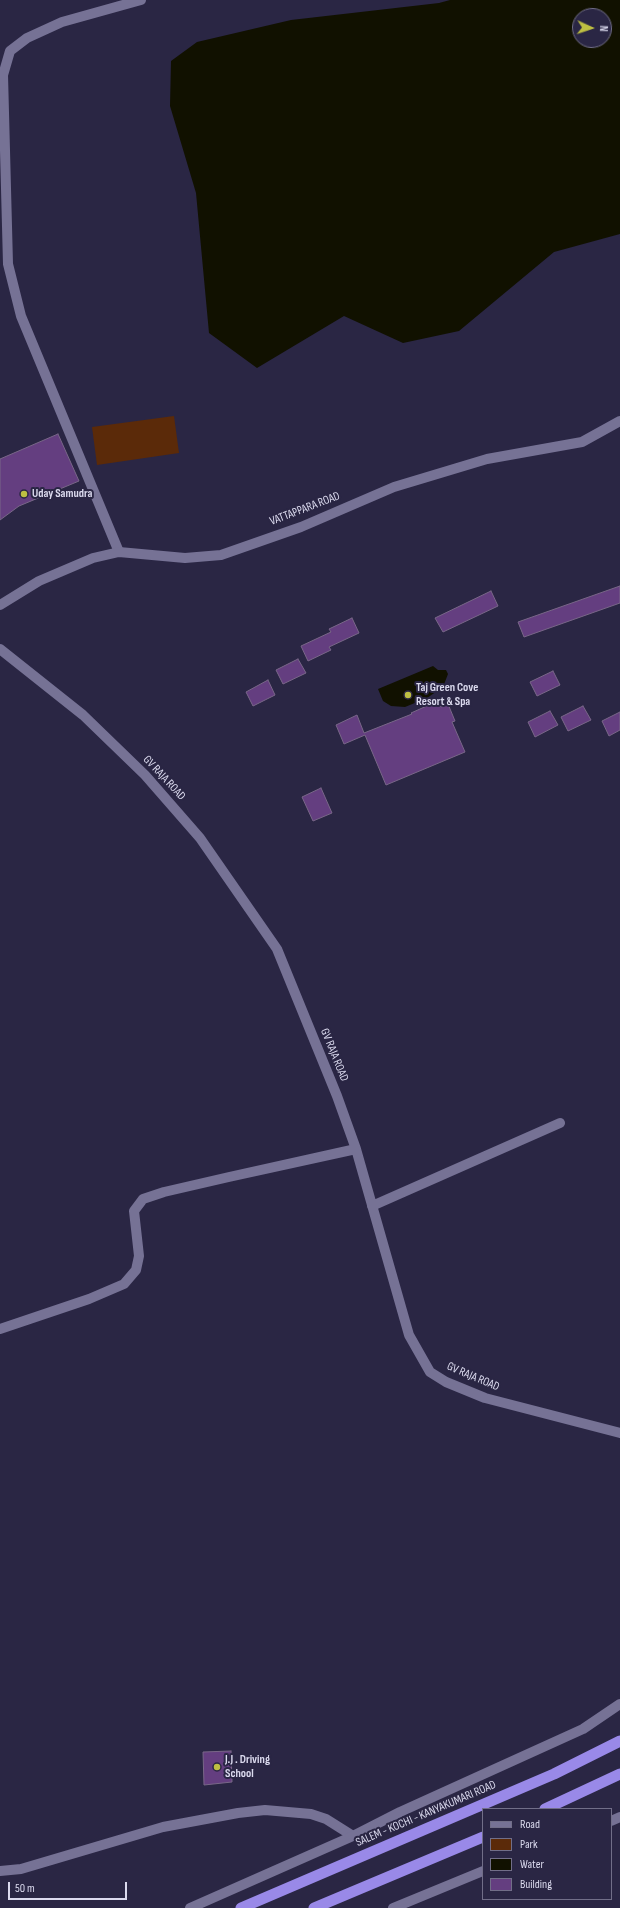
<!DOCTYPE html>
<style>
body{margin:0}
#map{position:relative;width:620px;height:1908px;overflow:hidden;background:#2a2644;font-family:"Sofia Sans Condensed",sans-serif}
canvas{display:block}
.legend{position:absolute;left:482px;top:1808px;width:130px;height:92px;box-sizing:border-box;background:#2a2644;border:1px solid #716e88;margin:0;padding:5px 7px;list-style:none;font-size:12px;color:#dbdaee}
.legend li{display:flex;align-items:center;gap:8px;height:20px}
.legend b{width:20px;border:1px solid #716e88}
.north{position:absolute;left:572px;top:8px;width:40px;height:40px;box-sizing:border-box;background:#2a2644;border:1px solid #716e88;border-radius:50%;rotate:93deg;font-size:11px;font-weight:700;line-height:16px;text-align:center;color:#dbdaee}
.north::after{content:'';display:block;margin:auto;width:14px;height:18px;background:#bebf42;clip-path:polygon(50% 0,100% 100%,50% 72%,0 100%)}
.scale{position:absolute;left:8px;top:1882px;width:119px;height:18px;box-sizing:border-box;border:2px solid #dbdaee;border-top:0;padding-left:5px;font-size:12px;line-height:14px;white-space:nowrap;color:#dbdaee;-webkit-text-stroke:3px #2a2644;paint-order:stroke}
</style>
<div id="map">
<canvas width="620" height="1908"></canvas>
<ul class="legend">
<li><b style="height:5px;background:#767295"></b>Road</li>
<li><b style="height:11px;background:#5b2a09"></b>Park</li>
<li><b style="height:11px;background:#110"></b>Water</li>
<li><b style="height:11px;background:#643e80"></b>Building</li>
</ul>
<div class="north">N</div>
<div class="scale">50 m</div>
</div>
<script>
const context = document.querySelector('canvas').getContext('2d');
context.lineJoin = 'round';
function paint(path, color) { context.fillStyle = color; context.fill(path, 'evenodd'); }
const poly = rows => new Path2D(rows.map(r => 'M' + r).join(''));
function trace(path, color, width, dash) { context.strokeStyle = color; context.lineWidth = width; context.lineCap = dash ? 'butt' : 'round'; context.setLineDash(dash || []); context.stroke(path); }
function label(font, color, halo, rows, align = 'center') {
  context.font = font + ' "Sofia Sans Condensed",sans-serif'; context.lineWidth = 4; context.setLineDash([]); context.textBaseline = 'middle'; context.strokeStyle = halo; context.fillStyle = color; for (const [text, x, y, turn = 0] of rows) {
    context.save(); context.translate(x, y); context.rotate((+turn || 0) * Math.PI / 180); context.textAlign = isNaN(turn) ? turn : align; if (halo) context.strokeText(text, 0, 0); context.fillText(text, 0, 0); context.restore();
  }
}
paint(poly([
 [174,416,179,453,97,465,92,427]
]), '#5b2a09');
paint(poly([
 [450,0,620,0,620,234,554,252,459,331,403,343,344,316,257,368,209,333,196,193,170,106,171,61,197,42,291,20,439,3],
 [580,16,604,16,604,40,580,40],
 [433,666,438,670,446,670,448,674,443,687,427,698,405,707,391,706,383,701,378,689]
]), '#110');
const building = poly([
 [58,434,79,481,19,506,0,520,0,459,58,434],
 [620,586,620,603,524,637,518,622,620,586],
 [491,591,498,606,443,632,435,618,491,591],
 [352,618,359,633,329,647,331,650,308,661,301,646,331,632,329,629,352,618],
 [298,659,306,673,283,684,276,670,298,659],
 [553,671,560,685,537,696,530,682,553,671],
 [268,680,275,695,253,706,246,692,268,680],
 [438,701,441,707,448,704,455,721,452,722,465,752,386,785,365,735,344,744,336,725,357,715,364,733,412,714,411,713,438,701],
 [583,706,591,720,568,731,561,717,583,706],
 [550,711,558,725,535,737,528,722,550,711],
 [620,712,620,730,609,736,602,721,620,712],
 [321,788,332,813,313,821,302,797,321,788],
 [231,1751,232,1782,204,1785,203,1752,231,1751]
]);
paint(building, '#643e80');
trace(building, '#796788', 1);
trace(poly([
 [119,552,21,316,8,264,3,75,10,51,27,38,62,22,141,0],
 [0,649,83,715,145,775,200,838,277,949,337,1096,356,1149,409,1335,430,1372,446,1382,485,1398,620,1433],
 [372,1206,560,1123],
 [0,1329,89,1299,124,1284,136,1270,139,1256,134,1211,143,1199,164,1192,229,1177,356,1149],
 [0,1871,21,1869,163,1827,238,1813,265,1810,311,1814,326,1819,353,1836]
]), '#767295', 10);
trace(poly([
 [0,605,39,581,93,558,119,552,185,558,221,555,301,527,394,487,487,459,582,442,620,421],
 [611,1821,620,1817],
 [190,1908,353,1836,400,1812,583,1729,620,1704],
 [393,1908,483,1871]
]), '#767295', 10);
trace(poly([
 [545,1809,620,1774],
 [241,1908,554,1774,620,1741],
 [314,1908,483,1837]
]), '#9989e8', 11);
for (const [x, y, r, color] of [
 [24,494,4,"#bebf42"],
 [408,695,4,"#bebf42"],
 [217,1767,4,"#bebf42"]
]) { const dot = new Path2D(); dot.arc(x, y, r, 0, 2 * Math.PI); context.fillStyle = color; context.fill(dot); trace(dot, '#2a2644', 1.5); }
label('bold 12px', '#dbdaee', '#2a2644', [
 ["Uday Samudra",32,494],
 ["Taj Green Cove",416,688],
 ["Resort & Spa",416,702],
 ["J.J . Driving",225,1760],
 ["School",225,1774]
], 'left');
label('12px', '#dbdaee', '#2a2644', [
 ["VATTAPPARA ROAD",305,509,-21],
 ["GV RAJA ROAD",164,778,47],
 ["GV RAJA ROAD",334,1055,68],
 ["GV RAJA ROAD",473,1377,23],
 ["SALEM - KOCHI - KANYAKUMARI ROAD",426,1814,-23]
]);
</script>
